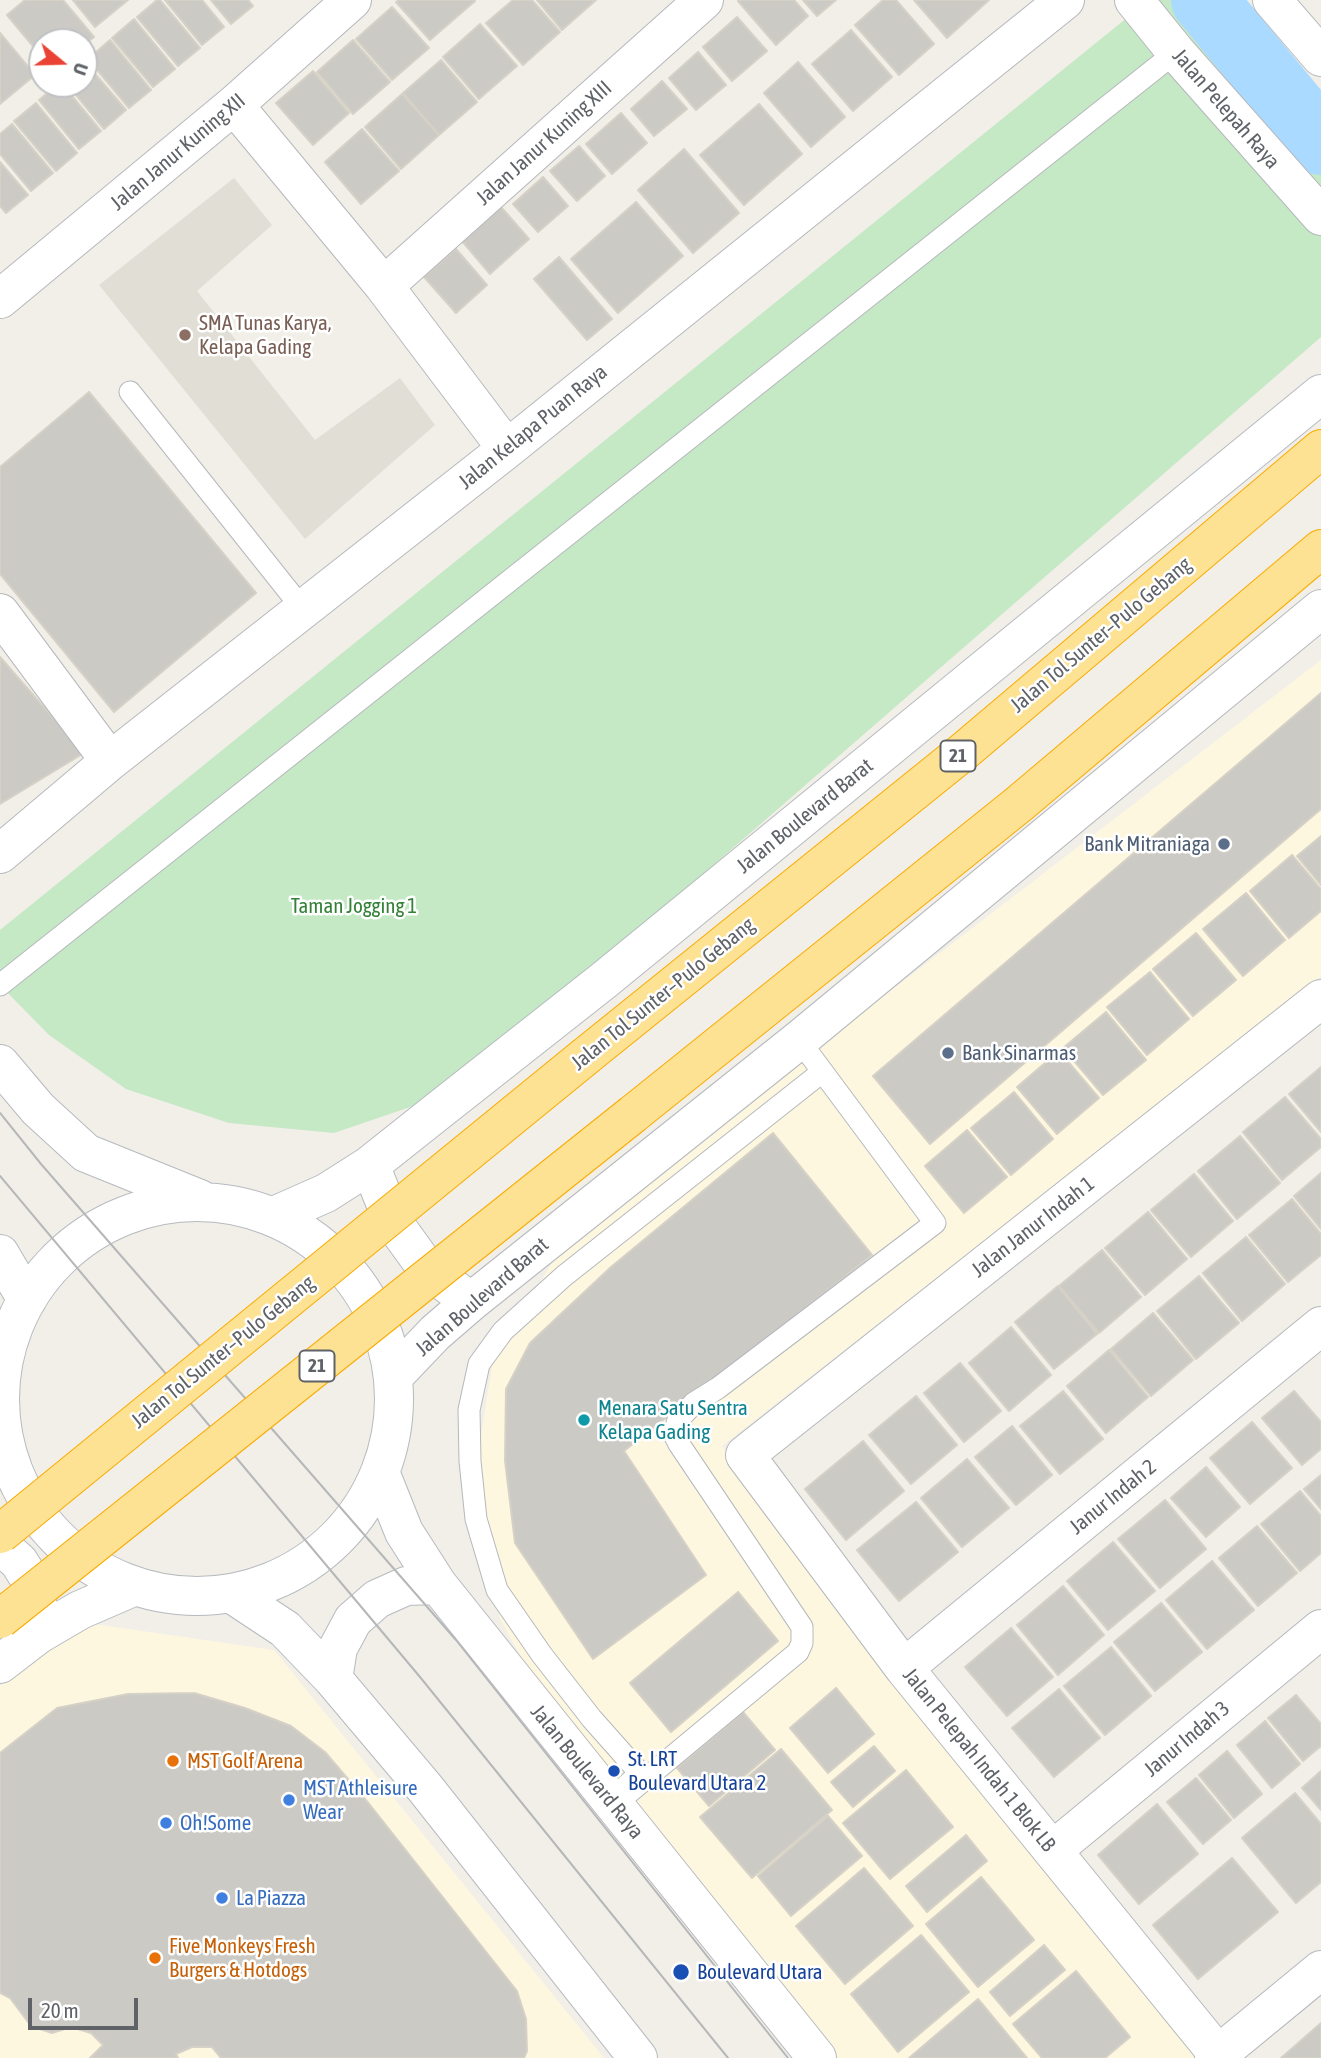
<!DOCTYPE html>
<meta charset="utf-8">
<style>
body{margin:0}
#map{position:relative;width:1321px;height:2058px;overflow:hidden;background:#f1efe8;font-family:"Asap Condensed",sans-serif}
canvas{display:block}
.north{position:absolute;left:28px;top:28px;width:70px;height:70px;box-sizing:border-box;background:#fff;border:2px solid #bfc1c3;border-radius:50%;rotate:109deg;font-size:19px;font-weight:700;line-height:28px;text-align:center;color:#5f6368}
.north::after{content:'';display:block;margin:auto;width:24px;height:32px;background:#ea4335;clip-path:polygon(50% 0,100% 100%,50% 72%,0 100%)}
.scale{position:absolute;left:28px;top:1998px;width:110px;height:32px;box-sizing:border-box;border:4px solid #5f6368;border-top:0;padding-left:9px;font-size:21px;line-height:24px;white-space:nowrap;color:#5f6368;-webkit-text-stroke:5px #fff;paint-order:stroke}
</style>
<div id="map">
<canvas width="1321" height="2058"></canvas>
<div class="north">U</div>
<div class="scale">20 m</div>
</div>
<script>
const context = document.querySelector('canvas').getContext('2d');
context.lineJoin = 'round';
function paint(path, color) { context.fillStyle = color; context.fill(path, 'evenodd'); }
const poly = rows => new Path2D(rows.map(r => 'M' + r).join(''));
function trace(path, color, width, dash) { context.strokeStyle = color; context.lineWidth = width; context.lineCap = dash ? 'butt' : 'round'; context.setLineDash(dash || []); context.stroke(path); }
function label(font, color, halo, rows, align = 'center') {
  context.font = font + ' "Asap Condensed",sans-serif'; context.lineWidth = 5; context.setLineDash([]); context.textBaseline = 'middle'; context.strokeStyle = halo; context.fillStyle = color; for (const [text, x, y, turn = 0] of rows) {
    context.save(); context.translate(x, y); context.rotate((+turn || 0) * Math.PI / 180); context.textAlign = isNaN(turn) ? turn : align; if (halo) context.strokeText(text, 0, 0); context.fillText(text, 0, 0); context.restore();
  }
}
paint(poly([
 [1321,660,1321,976,722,1446,1217,2058,832,2058,554,1716,500,1619,472,1493,492,1366,564,1242],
 [80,1622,274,1650,604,2058,0,2058,0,1686]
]), '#fef7e0');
paint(poly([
 [234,178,272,225,197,291,315,440,400,378,435,425,305,539,99,285]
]), '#e1ded6');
paint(poly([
 [1149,0,1218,0,1321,134,1321,337,451,1093,334,1133,229,1123,126,1089,49,1035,0,985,0,930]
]), '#c5e8c5');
trace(poly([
 [1204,0,1321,142]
]), '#aadaff', 66);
const building = poly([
 [25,0,63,0,94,37,84,45,84,42,42,42,42,57,7,15,25,0],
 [73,0,128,0,95,27,73,0],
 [157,0,160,0,200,48,178,66,137,17,157,0],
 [165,0,202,0,224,27,202,45,165,0],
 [211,0,248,0,253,6,231,24,211,0],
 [399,0,474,0,475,1,430,40,396,2,399,0],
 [513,0,532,0,560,32,523,65,486,23,513,0],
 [537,0,596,0,562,30,537,0],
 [739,0,794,0,808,16,776,45,738,1,739,0],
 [803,0,836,0,817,16,803,0],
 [883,0,896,0,934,44,899,75,855,25,883,0],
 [914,0,989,0,947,38,914,0],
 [392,7,429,48,392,80,356,39,392,7],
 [737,17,767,51,732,81,703,47,737,17],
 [134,19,175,69,153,87,112,38,134,19],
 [480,24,517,66,479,99,443,57,480,24],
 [851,30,892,77,853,111,812,64,851,30],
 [0,33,35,75,0,104,0,33],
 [110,40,151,90,129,108,88,59,110,40],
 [353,40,390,82,353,114,317,72,353,40],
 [698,52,726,85,696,110,669,78,698,52],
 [441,60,477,102,439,135,403,93,441,60],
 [84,61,126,110,104,129,67,84,84,84,84,61],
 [798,62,845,117,811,147,764,93,798,62],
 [313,71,349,113,313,145,276,103,313,71],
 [662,81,687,109,654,136,631,109,662,81],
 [58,84,62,84,101,131,79,149,39,100,58,84],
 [402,94,439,135,401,169,365,127,402,94],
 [36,103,77,153,56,171,14,121,36,103],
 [759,104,802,154,744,205,700,155,759,104],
 [621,113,647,143,612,174,586,144,621,113],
 [12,124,53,173,31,191,0,154,0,134,12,124],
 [362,129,399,171,361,204,325,162,362,129],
 [579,146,605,176,577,201,550,171,579,146],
 [684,149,739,213,693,253,638,190,684,149],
 [0,162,28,195,6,213,0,206,0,162],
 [543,177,568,206,538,232,513,204,543,177],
 [636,202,683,256,618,313,571,259,636,202],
 [501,207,529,239,490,274,462,241,501,207],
 [456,249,487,285,456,313,424,277,456,249],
 [559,257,612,319,587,340,534,279,559,257],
 [89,392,256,593,114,712,0,574,0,467,89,392],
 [0,657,84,753,0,804,0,657],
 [1321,693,1321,809,930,1144,873,1076,1321,693],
 [1321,836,1321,885,1297,856,1321,836],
 [1292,855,1321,889,1321,911,1289,938,1250,891,1292,855],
 [1246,893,1285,940,1243,976,1203,929,1246,893],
 [1196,933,1236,980,1193,1016,1153,969,1196,933],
 [1150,972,1189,1019,1147,1055,1107,1007,1150,972],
 [1106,1012,1146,1060,1103,1095,1063,1048,1106,1012],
 [1059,1051,1099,1098,1057,1134,1017,1087,1059,1051],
 [1321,1067,1321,1132,1289,1094,1321,1067],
 [1014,1092,1053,1139,1011,1175,971,1128,1014,1092],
 [1285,1097,1321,1139,1321,1147,1282,1180,1243,1132,1285,1097],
 [967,1130,1007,1177,964,1213,925,1166,967,1130],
 [773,1133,872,1255,624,1451,706,1575,593,1659,515,1543,505,1461,506,1389,530,1343,611,1267,773,1133],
 [1240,1136,1280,1183,1237,1219,1198,1171,1240,1136],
 [1321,1173,1321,1229,1294,1196,1321,1173],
 [1194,1174,1233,1221,1191,1257,1151,1210,1194,1174],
 [1292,1199,1321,1234,1321,1255,1288,1282,1249,1235,1292,1199],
 [1148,1212,1187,1259,1145,1295,1105,1248,1148,1212],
 [1246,1237,1285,1284,1242,1321,1203,1273,1246,1237],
 [1102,1250,1141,1297,1099,1333,1059,1286,1102,1250],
 [1199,1276,1239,1323,1196,1359,1157,1311,1199,1276],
 [1058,1286,1097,1334,1054,1369,1015,1322,1058,1286],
 [1153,1313,1193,1360,1151,1396,1111,1349,1153,1313],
 [1011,1327,1051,1375,1009,1411,969,1363,1011,1327],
 [1109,1350,1148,1397,1106,1433,1067,1386,1109,1350],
 [960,1363,1001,1411,964,1442,924,1393,960,1363],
 [1063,1391,1103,1439,1060,1474,1020,1426,1063,1391],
 [1294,1391,1321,1422,1321,1449,1302,1465,1262,1418,1294,1391],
 [916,1396,957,1445,911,1484,869,1435,916,1396],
 [1252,1422,1292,1468,1250,1504,1210,1458,1252,1422],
 [1012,1426,1052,1475,1016,1505,975,1457,1012,1426],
 [863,1441,904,1491,846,1540,805,1489,863,1441],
 [967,1459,1009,1508,962,1547,921,1498,967,1459],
 [1206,1467,1240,1507,1206,1537,1171,1498,1206,1467],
 [1321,1475,1321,1509,1304,1489,1321,1475],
 [1300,1491,1321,1516,1321,1553,1300,1571,1261,1524,1300,1491],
 [1165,1500,1206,1549,1160,1588,1118,1539,1165,1500],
 [916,1502,958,1552,899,1601,857,1550,916,1502],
 [1257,1526,1297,1573,1258,1606,1219,1558,1257,1526],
 [1113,1542,1155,1591,1108,1630,1067,1581,1113,1542],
 [1212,1561,1254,1610,1207,1649,1166,1600,1212,1561],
 [1063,1586,1104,1635,1058,1675,1017,1625,1063,1586],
 [738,1592,778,1641,671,1732,630,1683,738,1592],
 [1161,1603,1202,1652,1155,1691,1114,1642,1161,1603],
 [1011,1628,1053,1677,1007,1716,965,1667,1011,1628],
 [1111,1647,1151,1696,1105,1735,1064,1686,1111,1647],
 [836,1688,874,1734,828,1773,790,1728,836,1688],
 [1059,1689,1100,1738,1054,1777,1012,1728,1059,1689],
 [194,1693,245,1708,291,1726,325,1752,370,1805,517,1991,526,2019,527,2051,524,2058,221,2058,212,2047,192,2047,176,2054,178,2058,90,2058,103,2045,91,2033,71,2027,52,2033,31,2026,10,1998,0,1993,0,1753,57,1708,128,1694,194,1693],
 [1296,1695,1321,1724,1321,1746,1303,1761,1268,1718,1296,1695],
 [743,1712,775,1750,709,1806,677,1768,743,1712],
 [1265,1721,1300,1764,1272,1788,1237,1745,1265,1721],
 [874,1746,895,1771,853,1807,831,1782,874,1746],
 [781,1749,832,1810,752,1878,700,1817,781,1749],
 [1227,1751,1262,1794,1234,1818,1199,1775,1227,1751],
 [906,1770,953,1827,890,1879,843,1823,906,1770],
 [1321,1771,1321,1810,1302,1788,1321,1771],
 [1196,1778,1231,1820,1203,1844,1167,1802,1196,1778],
 [1295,1793,1321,1824,1321,1882,1296,1903,1242,1838,1295,1793],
 [1157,1804,1198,1854,1139,1904,1098,1855,1157,1804],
 [828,1816,862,1856,791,1916,758,1876,828,1816],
 [966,1835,987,1861,927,1912,906,1886,966,1835],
 [1232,1858,1278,1912,1198,1979,1153,1925,1232,1858],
 [864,1868,913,1926,845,1984,796,1926,864,1868],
 [981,1877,1034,1940,978,1987,926,1924,981,1877],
 [921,1935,969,1992,898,2052,851,1994,921,1935],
 [1044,1945,1065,1970,1010,2016,990,1992,1044,1945],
 [1076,1971,1130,2037,1105,2058,1042,2058,1013,2024,1076,1971],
 [978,1999,1027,2058,909,2058,978,1999],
 [1321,2023,1321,2058,1281,2058,1321,2023]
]);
paint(building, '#cccac5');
trace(building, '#d6d1c6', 2);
const lane = poly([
 [130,392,302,608],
 [0,985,1176,52],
 [624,1788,639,1774,639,1772,592,1719,542,1655,497,1590,476,1519,470,1461,469,1410,479,1364,503,1331,564,1276,822,1072],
 [614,1805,798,1652,802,1643,802,1627,679,1444,674,1434,678,1420,694,1403,718,1388,935,1223,799,1040]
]);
const street = poly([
 [1134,0,1176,52,1321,216],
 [234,105,384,286,507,449],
 [384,286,704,0],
 [0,299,234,105,352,0],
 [0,613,110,761],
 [0,854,110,761,507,449,1065,0],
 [904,1668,1321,1326],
 [1053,1850,1321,1629],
 [1214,2058,1321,1970],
 [1221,2058,904,1668,745,1455,1321,999]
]);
const secondary = poly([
 [1272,0,1321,57],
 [0,1064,38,1109,86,1153,200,1199],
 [370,1165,393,1222,427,1269,458,1292],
 '0 1399a197 197 0 1 1 394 0a197 197 0 1 1-394 0Z',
 [274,1216,326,1193,370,1165,438,1111,603,981,1321,394],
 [0,1254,27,1300],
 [393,1377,435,1333,472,1301,799,1040,1321,609],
 [380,1472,404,1532,438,1585,817,2058],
 [0,1545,19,1562,31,1581,38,1606,39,1624],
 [232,1594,285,1629,333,1679,425,1788,638,2058],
 [0,1664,39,1634,80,1610,133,1587],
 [333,1679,338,1648,353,1620,377,1599,406,1586,438,1585]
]);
const highway = poly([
 [587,1055,963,752,1321,449],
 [633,1114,1019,804,1321,549]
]);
trace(lane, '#b5b8bc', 23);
trace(street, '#b5b8bc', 40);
trace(secondary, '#b6babf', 40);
trace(highway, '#f9ab00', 40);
trace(lane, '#fff', 21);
trace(street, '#fff', 38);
trace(secondary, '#fff', 38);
trace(highway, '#fde293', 38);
trace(poly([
 [0,1113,41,1164,456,1640,788,2058],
 [0,1176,420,1677,728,2058]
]), '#b6b7b8', 2);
const highwayBridge = poly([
 [0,1534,587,1055],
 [0,1619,633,1114]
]);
trace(highwayBridge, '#f9ab00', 40, []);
trace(highwayBridge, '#fde293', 38);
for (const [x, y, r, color] of [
 [185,335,7,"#8d6e63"],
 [1224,844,7,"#5c6f8a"],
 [948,1053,7,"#5c6f8a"],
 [584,1420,7,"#0f9aa8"],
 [173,1761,7,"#e8710a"],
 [614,1771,7,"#1a4fb4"],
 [289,1800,7,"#3f7fe0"],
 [166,1823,7,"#3f7fe0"],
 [222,1898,7,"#3f7fe0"],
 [155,1958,7,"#e8710a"],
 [681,1972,9,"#1a4fb4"]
]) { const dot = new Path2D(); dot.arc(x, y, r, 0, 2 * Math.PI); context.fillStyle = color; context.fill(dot); trace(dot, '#fff', 2.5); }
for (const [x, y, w] of [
 [958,756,35],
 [317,1366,35]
]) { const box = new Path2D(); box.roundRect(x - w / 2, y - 15.5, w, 31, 5); context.fillStyle = '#fff'; context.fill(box); trace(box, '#5f6368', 2); }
label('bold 19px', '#5f6368', null, [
 ["21",958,756],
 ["21",317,1366]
]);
label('21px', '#5f6368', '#fff', [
 ["Jalan Pelepah Raya",1226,109,49],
 ["Jalan Janur Kuning XIII",544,143,-42],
 ["Jalan Janur Kuning XII",178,152,-40],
 ["Jalan Kelapa Puan Raya",533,427,-39],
 ["Jalan Tol Sunter–Pulo Gebang",1101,635,-40],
 ["Jalan Boulevard Barat",805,816,-39],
 ["Jalan Tol Sunter–Pulo Gebang",663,994,-39],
 ["Jalan Janur Indah 1",1033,1227,-38],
 ["Jalan Boulevard Barat",482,1297,-41],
 ["Jalan Tol Sunter–Pulo Gebang",223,1352,-39],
 ["Janur Indah 2",1113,1497,-39],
 ["Janur Indah 3",1187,1739,-40],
 ["Jalan Pelepah Indah 1 Blok LB",979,1760,51],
 ["Jalan Boulevard Raya",587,1772,51]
]);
label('21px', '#785e54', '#fff', [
 ["SMA Tunas Karya,",199,323],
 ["Kelapa Gading",199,347]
], 'left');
label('21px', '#4e5e75', '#fff', [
 ["Bank Mitraniaga",1210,844],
 ["Bank Sinarmas",962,1053,"left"]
], 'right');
label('21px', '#348238', '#fff', [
 ["Taman Jogging 1",354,906]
]);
label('21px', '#0d838f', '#fff', [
 ["Menara Satu Sentra",598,1408],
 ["Kelapa Gading",598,1432]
], 'left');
label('21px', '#164399', '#fff', [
 ["St. LRT",628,1759],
 ["Boulevard Utara 2",628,1783],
 ["Boulevard Utara",697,1972]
], 'left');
label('21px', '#c56008', '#fff', [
 ["MST Golf Arena",187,1761],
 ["Five Monkeys Fresh",169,1946],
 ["Burgers & Hotdogs",169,1970]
], 'left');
label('21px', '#366cbe', '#fff', [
 ["MST Athleisure",303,1788],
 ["Wear",303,1812],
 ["Oh!Some",180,1823],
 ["La Piazza",236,1898]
], 'left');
</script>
